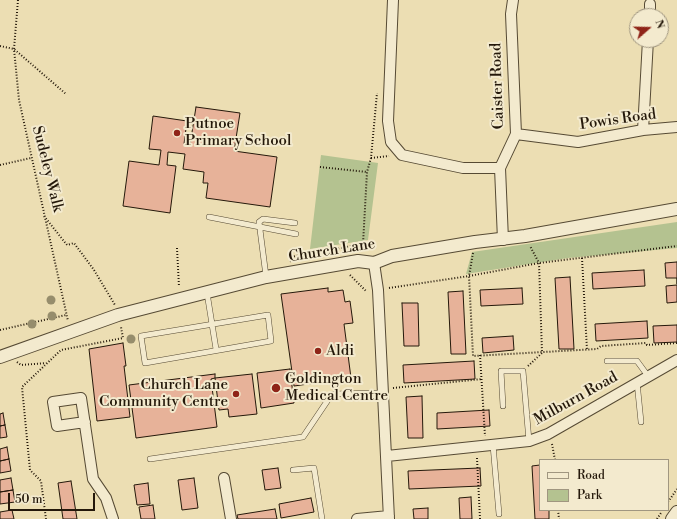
<!DOCTYPE html>
<style>
body{margin:0}
#map{position:relative;width:677px;height:519px;overflow:hidden;background:#ecdeb3;font-family:"Libre Bodoni",serif}
canvas{display:block}
.legend{position:absolute;left:539px;top:459px;width:130px;height:52px;box-sizing:border-box;background:#f3eace;border:1px solid #a09680;margin:0;padding:5px 7px;list-style:none;font-size:12px;color:#24180a}
.legend li{display:flex;align-items:center;gap:8px;height:20px}
.legend b{width:20px;border:1px solid #a09680}
.north{position:absolute;left:629px;top:8px;width:40px;height:40px;box-sizing:border-box;background:#f3eace;border:1px solid #a09680;border-radius:50%;rotate:70deg;font-size:11px;font-weight:700;line-height:16px;text-align:center;color:#24180a}
.north::after{content:'';display:block;margin:auto;width:14px;height:18px;background:#8f2418;clip-path:polygon(50% 0,100% 100%,50% 72%,0 100%)}
.scale{position:absolute;left:8px;top:493px;width:87px;height:18px;box-sizing:border-box;border:2px solid #24180a;border-top:0;padding-left:5px;font-size:12px;line-height:14px;white-space:nowrap;color:#24180a;-webkit-text-stroke:3px #f3eace;paint-order:stroke}
</style>
<div id="map">
<canvas width="677" height="519"></canvas>
<ul class="legend">
<li><b style="height:5px;background:#f3eace"></b>Road</li>
<li><b style="height:11px;background:#b4c290"></b>Park</li>
</ul>
<div class="north">N</div>
<div class="scale">50 m</div>
</div>
<script>
const context = document.querySelector('canvas').getContext('2d');
context.lineJoin = 'round';
function paint(path, color) { context.fillStyle = color; context.fill(path, 'evenodd'); }
const poly = rows => new Path2D(rows.map(r => 'M' + r).join(''));
function trace(path, color, width, dash) { context.strokeStyle = color; context.lineWidth = width; context.lineCap = dash ? 'butt' : 'round'; context.setLineDash(dash || []); context.stroke(path); }
function label(font, color, halo, rows, align = 'center') {
  context.font = font + ' "Libre Bodoni",serif'; context.lineWidth = 4; context.setLineDash([]); context.textBaseline = 'middle'; context.strokeStyle = halo; context.fillStyle = color; for (const [text, x, y, turn = 0] of rows) {
    context.save(); context.translate(x, y); context.rotate((+turn || 0) * Math.PI / 180); context.textAlign = isNaN(turn) ? turn : align; if (halo) context.strokeText(text, 0, 0); context.fillText(text, 0, 0); context.restore();
  }
}
paint(poly([
 [321,155,378,163,368,240,310,249],
 [677,222,677,248,568,258,466,274,472,252]
]), '#b4c290');
const building = poly([
 [196,107,240,113,234,151,277,157,270,207,206,198,208,183,203,183,204,172,183,169,185,154,168,152,167,165,176,166,170,213,123,206,129,161,159,165,161,150,149,149,153,116,187,121,184,144,190,145,196,107],
 [677,262,677,284,677,278,666,278,665,263,677,262],
 [644,270,645,286,593,289,592,273,644,270],
 [570,277,574,349,559,349,555,278,570,277],
 [677,285,677,302,667,303,666,286,677,285],
 [328,288,328,292,343,290,345,302,350,301,353,323,344,324,351,378,294,386,281,294,328,288],
 [522,288,523,304,481,306,480,290,522,288],
 [463,291,466,354,451,354,448,292,463,291],
 [402,303,418,303,419,346,404,346,402,303],
 [647,321,648,338,596,341,595,324,647,321],
 [677,325,677,342,654,343,653,326,677,325],
 [513,336,514,350,483,353,482,338,513,336],
 [123,343,126,366,124,366,130,417,97,421,89,349,123,343],
 [474,361,475,379,404,383,403,365,474,361],
 [290,369,294,403,261,408,257,373,290,369],
 [215,374,215,378,211,379,217,427,136,438,129,385,215,374],
 [252,374,257,414,229,417,228,409,219,410,215,378,252,374],
 [422,396,423,438,408,438,406,397,422,396],
 [489,410,490,426,437,429,437,413,489,410],
 [3,413,5,425,0,426,0,414,3,413],
 [5,425,7,437,0,438,0,426,5,425],
 [7,447,9,459,0,461,0,449,7,447],
 [9,459,11,471,0,473,0,461,9,459],
 [540,465,540,510,549,510,549,519,535,519,532,466,540,465],
 [278,468,281,488,265,490,262,470,278,468],
 [480,468,481,486,409,489,408,471,480,468],
 [11,478,13,490,0,492,0,480,11,478],
 [194,478,198,508,182,510,178,480,194,478],
 [71,481,77,519,63,519,58,483,71,481],
 [148,483,150,504,137,505,134,485,148,483],
 [13,490,15,502,0,504,0,492,13,490],
 [471,497,472,519,460,519,459,498,471,497],
 [311,498,314,512,281,518,279,504,311,498],
 [153,505,155,519,141,519,139,507,153,505],
 [428,508,428,519,414,519,413,509,428,508],
 [275,509,277,519,238,519,237,515,275,509],
 [12,510,14,519,0,519,0,512,12,510]
]);
paint(building, '#e7b299');
trace(building, '#24180a', 1);
const service = poly([
 [209,217,296,234],
 [266,276,259,222,263,219,295,223],
 [207,293,216,349],
 [268,315,271,341,145,363,141,336,268,315],
 [607,361,637,361,648,376],
 [637,382,641,422],
 [503,406,501,371,523,371,529,441],
 [493,445,499,514],
 [150,459,303,437,332,394,382,393],
 [293,470,314,468,322,519]
]);
const minor = poly([
 [393,0,388,121,391,142,402,155,463,168,500,168],
 [650,16,650,4],
 [643,130,648,40],
 [516,134,578,142,643,130,677,127],
 [503,240,500,168,516,134,511,14,513,0],
 [374,263,378,290,389,519],
 [85,422,57,426,53,402,81,398,93,479,106,498,113,519],
 [387,456,529,441,548,434,677,360],
 [224,478,231,519],
 [357,519,389,516]
]);
const tertiary = poly([
 [0,357,118,315,266,277,358,261,374,263,392,256,475,242,525,236,677,209],
 [672,519,677,512]
]);
trace(service, '#564a34', 6);
trace(minor, '#564a34', 12);
trace(tertiary, '#564a34', 14);
trace(poly([
 [18,0,14,49,19,100,68,321],
 [0,46,14,49,66,94],
 [371,158,389,156],
 [0,165,31,158],
 [320,167,367,172],
 [44,216,67,245,74,243,94,270,115,305],
 [177,248,179,287],
 [473,253,469,276,473,356,597,349,601,346,646,343,647,345,677,343],
 [582,258,587,350],
 [291,262,290,257,363,244,367,172,371,158,377,93],
 [350,275,366,291],
 [389,288,469,276,539,263,677,246],
 [0,330,66,315],
 [480,355,485,436],
 [17,362,21,365,46,363],
 [528,366,542,353,539,263,530,246],
 [393,388,482,379],
 [552,444,555,460],
 [477,458,480,519],
 [668,502,677,489],
 [558,510,559,519],
 [46,519,41,481,30,470,22,387,61,350,123,338,121,327],
 [657,519,661,513]
]), '#24180a', 2, [1, 2]);
trace(service, '#f3eace', 5);
trace(minor, '#f3eace', 10);
trace(tertiary, '#f3eace', 12);
context.fillStyle = '#968d6c';
for (const [x, y] of [
 [51,300],
 [52,316],
 [32,324],
 [131,339]
]) { context.beginPath(); context.arc(x, y, 4.5, 0, 2 * Math.PI); context.fill(); }
for (const [x, y, r, color] of [
 [177,133,4,"#8f2418"],
 [318,351,4,"#8f2418"],
 [276,388,5,"#8f2418"],
 [236,394,4,"#8f2418"]
]) { const dot = new Path2D(); dot.arc(x, y, r, 0, 2 * Math.PI); context.fillStyle = color; context.fill(dot); trace(dot, '#f3eace', 1.5); }
label('15px', '#24180a', '#f3eace', [
 ["Caister Road",498,86,-92],
 ["Powis Road",618,120,-8],
 ["Sudeley Walk",47,169,76],
 ["Church Lane",332,251,-9],
 ["Milburn Road",576,399,-29]
]);
label('15px', '#24180a', '#f3eace', [
 ["Putnoe",185,124],
 ["Primary School",185,141],
 ["Aldi",326,351],
 ["Goldington",285,379],
 ["Medical Centre",285,396],
 ["Church Lane",228,385,"right"],
 ["Community Centre",228,402,"right"]
], 'left');
</script>
